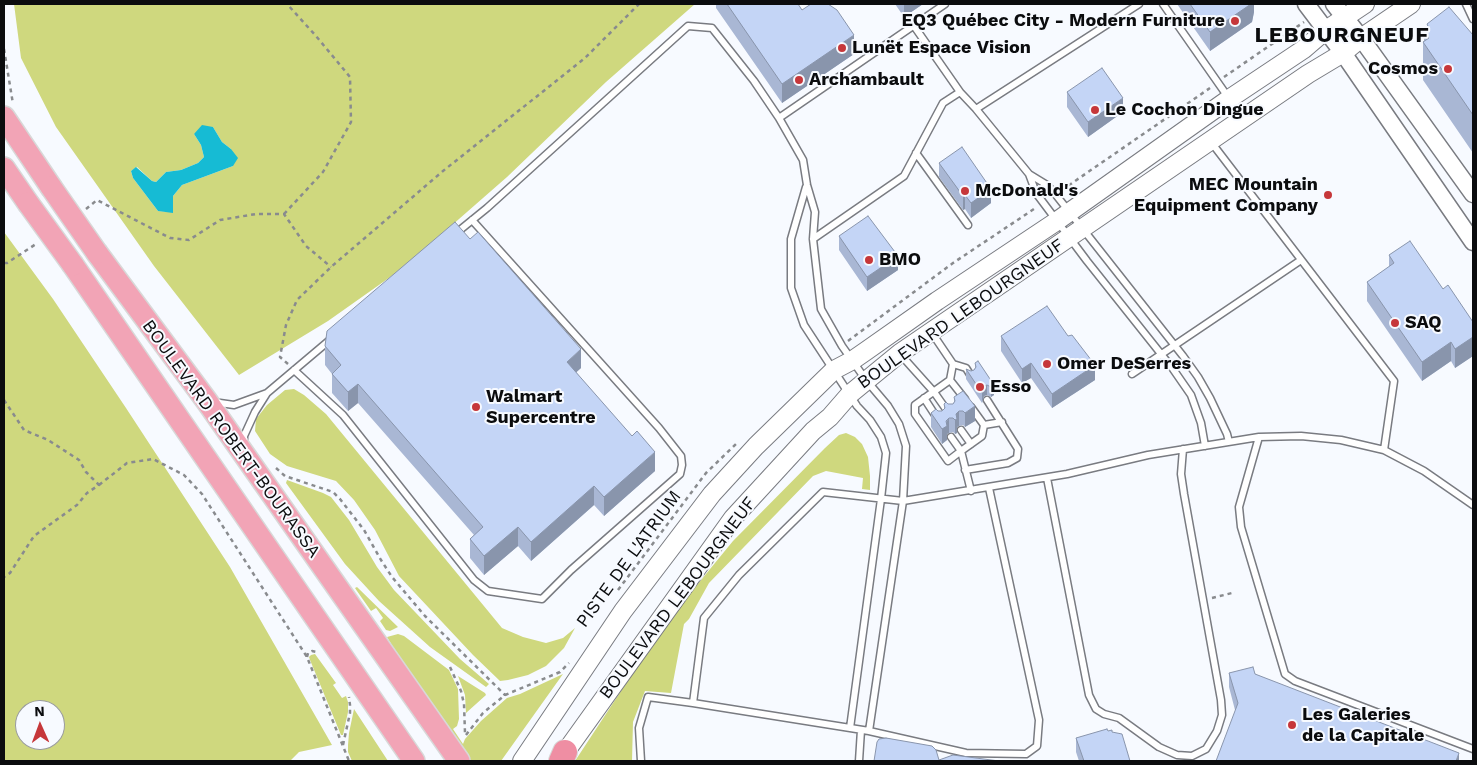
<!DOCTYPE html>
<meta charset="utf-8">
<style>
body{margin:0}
#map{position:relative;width:1477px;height:765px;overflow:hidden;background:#f7faff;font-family:"Work Sans",sans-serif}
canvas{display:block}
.frame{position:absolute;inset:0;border:5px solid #0b0c0e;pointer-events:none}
.north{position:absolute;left:15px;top:700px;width:50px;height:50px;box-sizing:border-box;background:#f7faff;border:1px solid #999b9f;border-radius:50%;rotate:358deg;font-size:14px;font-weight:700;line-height:20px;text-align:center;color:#0b0c0e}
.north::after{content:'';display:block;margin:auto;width:18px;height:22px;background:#c6373a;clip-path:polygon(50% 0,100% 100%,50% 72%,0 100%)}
</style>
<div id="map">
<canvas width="1477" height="765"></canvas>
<div class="frame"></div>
<div class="north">N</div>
</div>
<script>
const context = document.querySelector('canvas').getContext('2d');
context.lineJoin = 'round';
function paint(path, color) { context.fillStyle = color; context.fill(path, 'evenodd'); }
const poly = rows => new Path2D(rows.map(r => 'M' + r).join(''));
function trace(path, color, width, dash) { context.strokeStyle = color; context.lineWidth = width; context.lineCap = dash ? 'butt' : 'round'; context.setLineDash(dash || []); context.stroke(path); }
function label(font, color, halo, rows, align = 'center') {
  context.font = font + ' "Work Sans",sans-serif'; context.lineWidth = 4; context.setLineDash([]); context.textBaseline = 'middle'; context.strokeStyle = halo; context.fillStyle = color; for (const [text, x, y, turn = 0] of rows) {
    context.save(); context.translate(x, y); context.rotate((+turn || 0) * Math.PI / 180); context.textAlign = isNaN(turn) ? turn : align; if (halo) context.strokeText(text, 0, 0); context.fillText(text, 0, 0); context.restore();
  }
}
paint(poly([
 [14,4,695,4,606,82,507,177,403,268,328,321,239,375,154,266,56,127,21,58],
 [213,127,222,142,231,149,233,166,182,185,173,196,173,212,158,211,133,178,131,171,137,167,152,181,156,182,166,172,181,170,198,163,204,157,201,145,194,134],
 [4,232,53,299,126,408,230,567,332,745,299,752,290,761,4,761],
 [25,710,55,710,55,740,25,740],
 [294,389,304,395,326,414,502,628,523,637,546,643,563,638,575,628,564,648,546,666,528,675,508,680,500,681,473,655,399,576,375,530,354,500,336,481,287,466,270,454,255,431,256,419,267,405,285,390],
 [846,433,855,437,862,444,868,457,870,476,870,490,862,489,863,478,826,471,813,476,709,583,689,619,684,624,671,693,645,691,633,722,632,761,575,761,665,624,733,541,825,448,839,435],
 [287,480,323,493,331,497,349,520,377,567,394,590,460,659,489,684,486,687,430,647,379,601,345,564,286,483],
 [357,587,398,627,390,631,386,630,380,621,383,618,376,608,371,611,357,591,355,588],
 [398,634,404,636,449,670,458,689,459,719,457,726,453,729,463,744,465,739,481,721,507,698,520,694,563,674,501,761,469,761,423,697,387,637],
 [315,654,336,683,333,685,342,698,346,696,348,702,348,712,343,735,341,735,310,660,309,657,311,655],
 [458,676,485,693,486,695,466,713,465,695],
 [354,709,388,761,352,761,348,752,348,745,349,733]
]), '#cfd87e');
paint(poly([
 [202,125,213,127,222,142,231,149,238,158,233,166,182,185,173,196,173,213,158,211,133,178,131,171,136,167,152,181,156,182,166,172,181,170,198,163,204,157,201,145,194,134]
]), '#16bbd4');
const service = poly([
 [1163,4,1228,97],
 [1466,4,1473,19],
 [914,26,960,92,976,109,1029,174,1036,193,1087,261,1173,369,1191,395,1201,423,1205,446],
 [976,109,1139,4],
 [779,118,945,4],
 [1211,142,1394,381,1384,450],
 [916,153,968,225],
 [1029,174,1047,185,1056,195,1183,356,1198,377,1210,398,1227,434,1229,442],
 [806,187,791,239,791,288,804,325,857,406,870,420,881,437,886,453,881,499,850,728],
 [455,234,487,208,688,26,712,28,754,81,779,118,803,160,807,185,815,212,813,239,821,309,842,346,866,380,888,406,899,424,906,446,903,501,869,731],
 [813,239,904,176,943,103,960,92],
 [932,333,953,364,950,380,965,399],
 [900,354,934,392,948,412],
 [953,364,966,368,971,376],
 [294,370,343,415,474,580,488,591,542,599,571,570,680,474,682,465,681,456,659,428,472,220],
 [1132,374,1301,260],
 [950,380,915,405,915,414,948,461,961,451,951,437],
 [924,398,937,418],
 [213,402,234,405,267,393],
 [971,407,984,425,982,436,961,451,971,491],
 [984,425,1002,422],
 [961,430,971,444],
 [1259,437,1239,507,1241,527,1285,674,1295,681,1473,749],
 [244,443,244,436,255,412,267,393,331,339],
 [965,470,1008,463,1017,458,1018,449,987,400],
 [1047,478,1089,695,1096,709,1104,714,1119,718,1159,747,1177,755,1192,756,1206,749,1217,731,1222,715,1221,700,1184,494,1181,474,1183,449],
 [693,703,869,731,966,753,1026,754,1037,746,1039,720,989,488],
 [641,761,639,728,648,697,693,703,704,618,739,575,823,492,903,501,1067,474,1148,455,1259,437,1301,436,1341,440,1384,450,1424,471,1473,505],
 [859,761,861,730]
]);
const tertiary = poly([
 [1306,4,1343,53,1473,242],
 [1334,4,1361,38,1473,194]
]);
const secondary = poly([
 [522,761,623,611,712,494,756,446,834,370,853,360,866,351,937,301,1057,221,1229,99,1304,49,1326,30,1365,4],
 [559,761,733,518,813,431,830,417,850,394,900,353,1308,74,1343,53,1361,38,1411,4]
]);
const trunk = poly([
 [4,117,51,187],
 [4,168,28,203],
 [97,253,206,400,459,761],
 [73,265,414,761]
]);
const motorway = poly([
 [561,761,565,752]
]);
trace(service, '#797b81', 9);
trace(tertiary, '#797b81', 19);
trace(secondary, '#797b81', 20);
trace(trunk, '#d8d8d8', 24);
trace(motorway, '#d8d8d8', 26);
trace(poly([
 [4,49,13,104],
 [1224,77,1304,22],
 [1062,190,1210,88],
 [86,209,97,200,170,238,189,240,220,220,256,214,284,214,306,246,331,267],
 [284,214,323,172,351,122,350,77,316,36,287,4],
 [4,263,7,263,36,244],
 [848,341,953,263,1037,207],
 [288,364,280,357,286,325,297,300,331,267,443,171,585,58,639,4],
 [4,400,24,430,48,440,79,460,86,472,99,485,87,493,77,505,34,536,10,573,4,577],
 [276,468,285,476,333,492,340,499,364,530,381,560,392,577,425,616,505,695],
 [99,485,127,463,153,459,184,475,202,494,307,657,349,761],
 [618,590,706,473,737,443],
 [1212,598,1232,593],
 [307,657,308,653,312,651,317,652,319,653],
 [450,667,461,691,464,704,465,733],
 [466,735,483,713,505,695,560,672,569,663],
 [343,745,350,713,350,705,349,697]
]), '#898b8e', 2.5, [4, 4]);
trace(service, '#fff', 6);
trace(tertiary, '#fff', 16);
trace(secondary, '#fff', 18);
trace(trunk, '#f2a4b6', 21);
trace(motorway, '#ef8ea3', 24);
const trunkBridge = poly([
 [51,187,97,253],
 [28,203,73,265]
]);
trace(trunkBridge, '#d8d8d8', 24, []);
trace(trunkBridge, '#f2a4b6', 21);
paint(poly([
 [716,4,798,4,802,10,854,54,782,103,716,8],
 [895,4,923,4,904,17],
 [1177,4,1254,4,1254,12,1252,22,1210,51],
 [1427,24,1473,35,1473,153,1423,80,1423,42,1424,41,1424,32,1427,30],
 [1067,92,1123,112,1088,137,1067,107],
 [939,163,991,203,971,218,965,209,963,210,939,177],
 [839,236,898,270,867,291,839,250],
 [1389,255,1443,289,1473,322,1473,356,1455,368,1451,361,1422,381,1367,301,1367,282,1389,267],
 [1001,336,1095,380,1052,408,1031,378,1022,383,1001,351],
 [325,346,581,368,576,372,655,471,604,516,594,505,531,561,518,546,484,575,470,558,470,539,474,535,358,403,348,411,332,393,332,374,325,365],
 [975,363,994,385,994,395,991,397,987,395,984,396,982,403,966,379,966,369,971,371,974,370,975,368],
 [954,397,975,421,965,427,963,425,959,426,957,427,957,433,955,434,953,432,949,433,947,434,947,440,942,444,931,427,931,413,942,411,944,409,944,404,953,404,954,402],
 [1229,673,1255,674,1459,761,1235,710,1229,687],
 [1108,731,1112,732,1130,761,1079,761,1076,752,1076,738]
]), '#a9b7d4');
paint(poly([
 [904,4,923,4,904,17],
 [1251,4,1254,4,1254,12,1252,22,1210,51,1210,32],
 [854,35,854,54,782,103,782,84],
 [1123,98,1123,112,1088,137,1088,122],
 [991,189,991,203,971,218,971,203],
 [965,195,965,209,963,210,963,196],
 [898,256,898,270,867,291,867,277],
 [1473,337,1473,356,1455,368,1455,349],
 [1451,342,1451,361,1422,381,1422,362],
 [581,349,581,368,567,381,567,362],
 [1031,363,1031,378,1022,383,1022,369],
 [1095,365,1095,380,1052,408,1052,394],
 [358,384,358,403,348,411,348,392],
 [987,385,987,395,984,396,982,403,982,393,984,386],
 [994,385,994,395,991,397,991,387],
 [975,406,975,421,965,427,965,413],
 [959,411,959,426,957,427,957,433,955,434,955,420,956,414],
 [949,418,949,433,947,434,947,440,942,444,942,429],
 [655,452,655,471,604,516,604,497],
 [594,486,594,505,531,561,531,542],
 [518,527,518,546,484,575,484,556],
 [1459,753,1459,761,1456,761]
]), '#8995ac');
const building = poly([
 [727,4,798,4,802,10,811,4,828,4,837,10,854,35,782,84,727,4],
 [1190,4,1251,4,1210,32,1190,4],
 [1449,7,1473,35,1473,115,1423,42,1429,38,1424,32,1429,28,1427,24,1449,7],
 [1102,68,1123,98,1088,122,1067,92,1102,68],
 [962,147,991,189,971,203,965,195,963,196,939,163,962,147],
 [868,216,898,256,867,277,839,236,868,216],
 [455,222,470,239,478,232,581,349,567,362,632,436,637,431,655,452,604,497,594,486,531,542,518,527,484,556,470,539,483,527,358,384,348,392,332,374,341,365,325,346,327,331,455,222],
 [1410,241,1443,289,1448,285,1473,322,1473,337,1455,349,1451,342,1422,362,1367,282,1394,263,1389,255,1410,241],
 [1047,306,1068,336,1072,335,1095,365,1052,394,1031,363,1022,369,1001,336,1047,306],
 [978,361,994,385,991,387,987,385,984,386,982,393,966,369,971,371,974,370,976,367,975,363,978,361],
 [963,391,975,406,965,413,963,411,959,411,956,414,957,419,955,420,953,418,949,418,946,421,947,426,942,429,931,413,936,409,938,411,942,411,945,408,944,404,946,402,948,404,953,404,955,401,954,397,963,391],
 [1253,667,1255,674,1459,753,1456,761,1216,761,1238,703,1229,673,1253,667],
 [1107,729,1108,731,1112,730,1112,732,1122,734,1130,761,1084,761,1076,738,1107,729],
 [886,738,932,746,936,750,939,760,953,755,999,761,874,761,877,742,879,739,886,738]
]);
paint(building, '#c4d5f6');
trace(building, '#8995ac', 1);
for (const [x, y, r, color] of [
 [1235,21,5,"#c6373a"],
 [842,48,5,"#c6373a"],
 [1448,69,5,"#c6373a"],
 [799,80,5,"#c6373a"],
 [1095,110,5,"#c6373a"],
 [965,191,5,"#c6373a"],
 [1328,195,5,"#c6373a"],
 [869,260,5,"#c6373a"],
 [1395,323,5,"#c6373a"],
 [1047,364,5,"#c6373a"],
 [980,387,5,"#c6373a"],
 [476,407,5,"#c6373a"],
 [1292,725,5,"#c6373a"]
]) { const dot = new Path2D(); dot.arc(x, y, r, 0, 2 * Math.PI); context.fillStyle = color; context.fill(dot); trace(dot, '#f7faff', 2); }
label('bold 18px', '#0b0c0e', '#f7faff', [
 ["EQ3 Québec City - Modern Furniture",1225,21,"right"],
 ["Lunët Espace Vision",852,48],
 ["Cosmos",1438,69,"right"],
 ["Archambault",809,80],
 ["Le Cochon Dingue",1105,110],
 ["MEC Mountain",1318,185,"right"],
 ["Equipment Company",1318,206,"right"],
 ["McDonald's",975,191],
 ["BMO",879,260],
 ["SAQ",1405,323],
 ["Omer DeSerres",1057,364],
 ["Esso",990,387],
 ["Walmart",486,397],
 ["Supercentre",486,418],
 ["Les Galeries",1302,715],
 ["de la Capitale",1302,736]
], 'left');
label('18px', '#0b0c0e', '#f7faff', [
 ["BOULEVARD LEBOURGNEUF",961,314,-35],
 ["BOULEVARD ROBERT-BOURASSA",231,439,54],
 ["PISTE DE L'ATRIUM",629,559,-54],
 ["BOULEVARD LEBOURGNEUF",678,598,-53]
]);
context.letterSpacing = '1px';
label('bold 22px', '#0b0c0e', '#f7faff', [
 ["LEBOURGNEUF",1342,36]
]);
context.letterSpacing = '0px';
</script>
